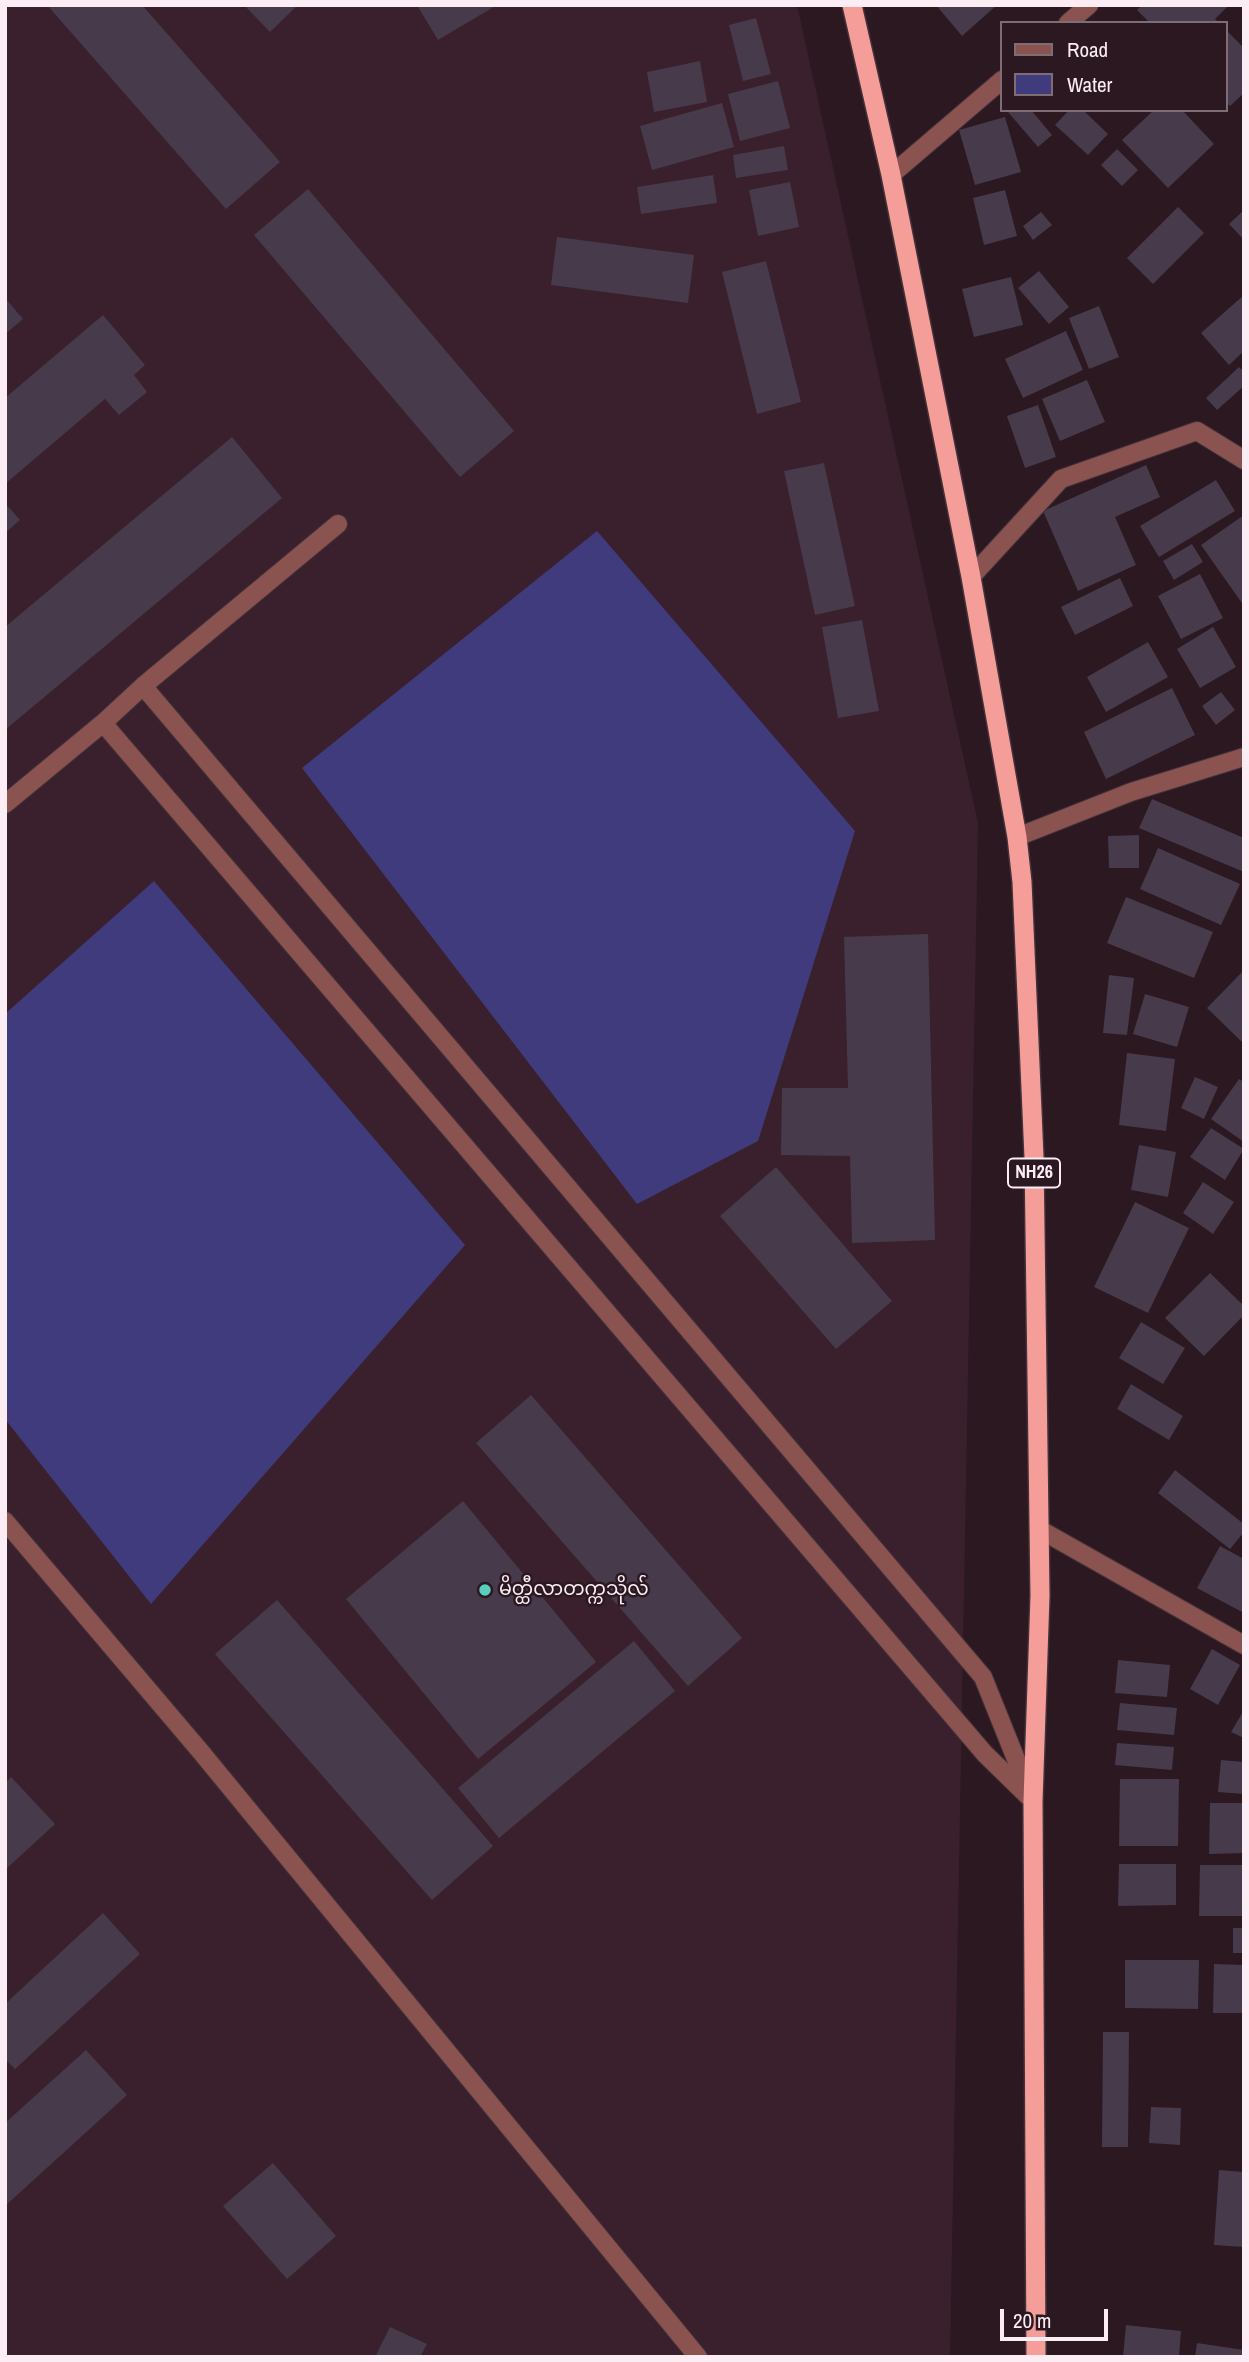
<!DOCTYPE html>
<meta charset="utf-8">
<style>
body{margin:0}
#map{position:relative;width:1249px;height:2362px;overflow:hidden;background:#2b1821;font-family:"Archivo Narrow",sans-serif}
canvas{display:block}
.frame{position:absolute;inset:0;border:7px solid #fbedf3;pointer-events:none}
.legend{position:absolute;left:1000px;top:21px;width:228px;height:91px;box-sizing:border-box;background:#2b1821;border:2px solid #7e6d75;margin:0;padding:9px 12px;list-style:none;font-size:21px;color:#fbedf3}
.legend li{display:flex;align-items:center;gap:14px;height:35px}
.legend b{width:35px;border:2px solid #7e6d75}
.scale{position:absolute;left:1000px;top:2309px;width:108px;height:32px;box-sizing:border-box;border:4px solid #fbedf3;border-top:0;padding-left:9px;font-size:21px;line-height:24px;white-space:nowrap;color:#fbedf3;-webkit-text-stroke:5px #2b1821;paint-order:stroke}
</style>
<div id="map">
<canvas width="1249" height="2362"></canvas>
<div class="frame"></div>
<ul class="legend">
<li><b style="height:9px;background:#8b534f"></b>Road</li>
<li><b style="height:19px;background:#403b7d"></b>Water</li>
</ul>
<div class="scale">20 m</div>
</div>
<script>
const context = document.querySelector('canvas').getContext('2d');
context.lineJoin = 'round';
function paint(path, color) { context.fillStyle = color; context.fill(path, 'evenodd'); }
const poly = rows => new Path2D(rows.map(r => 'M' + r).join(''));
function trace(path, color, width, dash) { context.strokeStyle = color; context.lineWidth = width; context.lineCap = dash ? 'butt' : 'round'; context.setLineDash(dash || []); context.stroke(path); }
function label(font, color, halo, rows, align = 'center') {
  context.font = font + ' "Archivo Narrow","Noto Sans Myanmar",sans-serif'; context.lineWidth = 5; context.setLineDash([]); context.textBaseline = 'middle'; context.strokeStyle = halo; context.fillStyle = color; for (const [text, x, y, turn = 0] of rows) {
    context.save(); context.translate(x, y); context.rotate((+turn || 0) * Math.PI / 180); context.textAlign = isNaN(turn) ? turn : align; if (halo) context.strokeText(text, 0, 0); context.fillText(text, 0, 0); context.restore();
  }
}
paint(poly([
 [5,5,797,5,978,823,950,2357,5,2357]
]), '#39202c');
paint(poly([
 [597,531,855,831,758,1141,637,1204,302,768],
 [154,881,465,1245,151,1604,5,1419,5,1014]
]), '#403b7d');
paint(poly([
 [47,5,142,5,280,162,226,209],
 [247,5,298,5,270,32,246,7],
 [417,5,497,5,438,40],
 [936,5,997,5,962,36],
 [1142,5,1229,5,1215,19,1219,23,1150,23,1137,10],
 [756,18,771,74,743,81,729,25],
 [1226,30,1244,48,1244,93,1230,106,1226,102],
 [700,61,707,102,654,112,647,72],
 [778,81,790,128,740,141,728,94],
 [722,103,734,147,652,170,640,126],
 [1011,110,1031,110,1052,135,1038,147,1008,112],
 [1069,110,1083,110,1108,134,1088,155,1055,125],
 [1154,110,1182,110,1214,144,1168,188,1122,140],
 [1005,117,1021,172,975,185,959,130],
 [784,146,788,170,736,178,733,155],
 [1117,149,1138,170,1122,186,1101,165],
 [713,175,717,203,641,214,637,187],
 [790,182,799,227,758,236,749,190],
 [308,189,514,431,460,477,254,235],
 [1005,190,1017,236,984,245,973,198],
 [1178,207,1204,233,1153,284,1127,258],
 [1244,210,1244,240,1229,224],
 [1041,212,1052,225,1033,240,1023,226],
 [557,237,694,255,688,303,551,285],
 [766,261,801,402,757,414,722,272],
 [1039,271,1069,307,1049,324,1018,288],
 [1011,277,1023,325,974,337,962,289],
 [1244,295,1244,351,1229,365,1201,333],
 [5,298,23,319,5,334],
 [1099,306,1119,357,1089,369,1069,318],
 [103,315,145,365,134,375,147,392,119,415,105,399,5,484,5,398],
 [1066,331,1083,370,1023,398,1005,359],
 [1239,367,1244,372,1244,386,1217,410,1206,398],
 [1087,380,1105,422,1060,441,1042,399],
 [1038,405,1056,457,1025,468,1007,416],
 [232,437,282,498,5,730,5,627],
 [824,463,855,606,815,615,784,471],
 [1146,465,1160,497,1115,517,1136,565,1078,591,1043,511],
 [1216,480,1235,511,1159,557,1140,526],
 [5,503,20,520,5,533],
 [1244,515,1244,606,1201,545],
 [1192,544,1203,562,1174,580,1163,561],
 [1200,574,1223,618,1181,639,1158,596],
 [1120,578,1133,606,1075,635,1061,607],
 [862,620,879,711,838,718,822,627],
 [1213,627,1236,667,1200,688,1177,649],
 [1148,642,1168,677,1106,712,1087,677],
 [1172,688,1195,735,1106,779,1084,732],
 [1221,692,1235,710,1216,725,1202,706],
 [1152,799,1244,838,1244,872,1139,828],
 [1139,835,1139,868,1109,868,1108,836],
 [1158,848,1240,884,1221,925,1140,889],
 [1126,897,1213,932,1194,978,1107,943],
 [928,934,935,1240,852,1243,850,1156,781,1155,782,1088,848,1088,844,937],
 [1244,970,1244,1044,1207,1008],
 [1109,975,1134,978,1127,1035,1103,1033],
 [1145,994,1189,1007,1177,1047,1133,1034],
 [1127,1053,1175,1059,1166,1131,1119,1125],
 [1195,1077,1218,1087,1204,1119,1181,1108],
 [1239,1079,1244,1082,1244,1142,1211,1119],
 [1211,1128,1244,1149,1225,1180,1190,1157],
 [1139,1145,1176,1152,1168,1197,1131,1190],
 [776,1167,892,1301,836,1349,720,1216],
 [1203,1182,1234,1202,1213,1234,1183,1213],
 [1135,1202,1189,1228,1148,1313,1094,1287],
 [1210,1273,1244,1306,1244,1315,1204,1356,1165,1318],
 [1141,1322,1185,1348,1163,1384,1119,1358],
 [1131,1384,1183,1416,1169,1440,1117,1409],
 [531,1395,742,1638,688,1686,476,1443],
 [1175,1470,1244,1524,1244,1532,1230,1549,1158,1493],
 [463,1501,596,1662,478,1759,346,1599],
 [1220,1546,1244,1559,1244,1613,1197,1588],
 [277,1600,493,1846,432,1900,215,1654],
 [634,1641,675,1691,499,1838,458,1788],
 [1212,1649,1240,1665,1218,1705,1190,1689],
 [1118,1660,1170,1665,1167,1697,1115,1693],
 [1120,1703,1177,1708,1174,1735,1117,1730],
 [1244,1710,1244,1738,1231,1732],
 [1117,1743,1174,1747,1172,1770,1115,1765],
 [1221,1760,1244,1762,1244,1794,1218,1792],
 [11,1777,55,1824,5,1870,5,1783],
 [1120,1779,1179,1779,1178,1846,1119,1846],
 [1210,1803,1244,1803,1244,1853,1209,1854],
 [1119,1864,1176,1864,1176,1905,1118,1906],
 [1200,1865,1244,1865,1244,1916,1199,1916],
 [103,1913,140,1954,15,2069,5,2059,5,2004],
 [1233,1928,1244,1928,1244,1953,1233,1953],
 [1125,1960,1199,1960,1198,2009,1125,2008],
 [1214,1964,1244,1965,1244,2013,1213,2013],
 [1103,2032,1129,2032,1128,2147,1102,2147],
 [86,2050,127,2095,5,2206,5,2123],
 [1151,2107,1181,2108,1180,2145,1149,2143],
 [273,2163,336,2236,287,2279,223,2206],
 [1219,2170,1244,2172,1244,2247,1214,2245],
 [1126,2325,1181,2331,1179,2357,1123,2357],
 [390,2327,427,2344,420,2357,375,2357],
 [1197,2343,1244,2350,1244,2357,1195,2357]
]), '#463a4b');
const service = poly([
 [143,686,983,1677,1032,1799],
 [103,723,985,1754,1028,1796],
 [5,804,103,723,143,686,338,524],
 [1017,837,1131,792,1244,757],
 [5,1521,201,1752,698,2357]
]);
const minor = poly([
 [971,577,1061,479,1197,431,1244,460],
 [1039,1529,1244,1645]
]);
const tertiary = poly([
 [1068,23,1089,5],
 [891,175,1002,80]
]);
const trunk = poly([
 [852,5,891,175,971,577,1017,837,1022,882,1034,1157,1040,1596,1033,1801,1036,2357]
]);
trace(service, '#44323a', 20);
trace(minor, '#44323a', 20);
trace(tertiary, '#44323a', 20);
trace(trunk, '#44323a', 22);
trace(service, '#8b534f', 18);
trace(minor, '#8b534f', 18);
trace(tertiary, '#8b534f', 18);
trace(trunk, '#f59e99', 19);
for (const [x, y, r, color] of [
 [485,1590,7,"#58cebf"]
]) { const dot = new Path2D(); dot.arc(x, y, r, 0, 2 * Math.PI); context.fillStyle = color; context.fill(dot); trace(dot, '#2b1821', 2.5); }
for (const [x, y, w] of [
 [1034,1173,52]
]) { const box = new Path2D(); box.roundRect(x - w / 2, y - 14.5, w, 29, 5); context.fillStyle = '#2b1821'; context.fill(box); trace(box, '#fbedf3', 2); }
label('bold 18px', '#fbedf3', null, [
 ["NH26",1034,1173]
]);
label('19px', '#fbedf3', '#2b1821', [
 ["မိတ္ထီလာတက္ကသိုလ်",499,1590]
], 'left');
</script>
